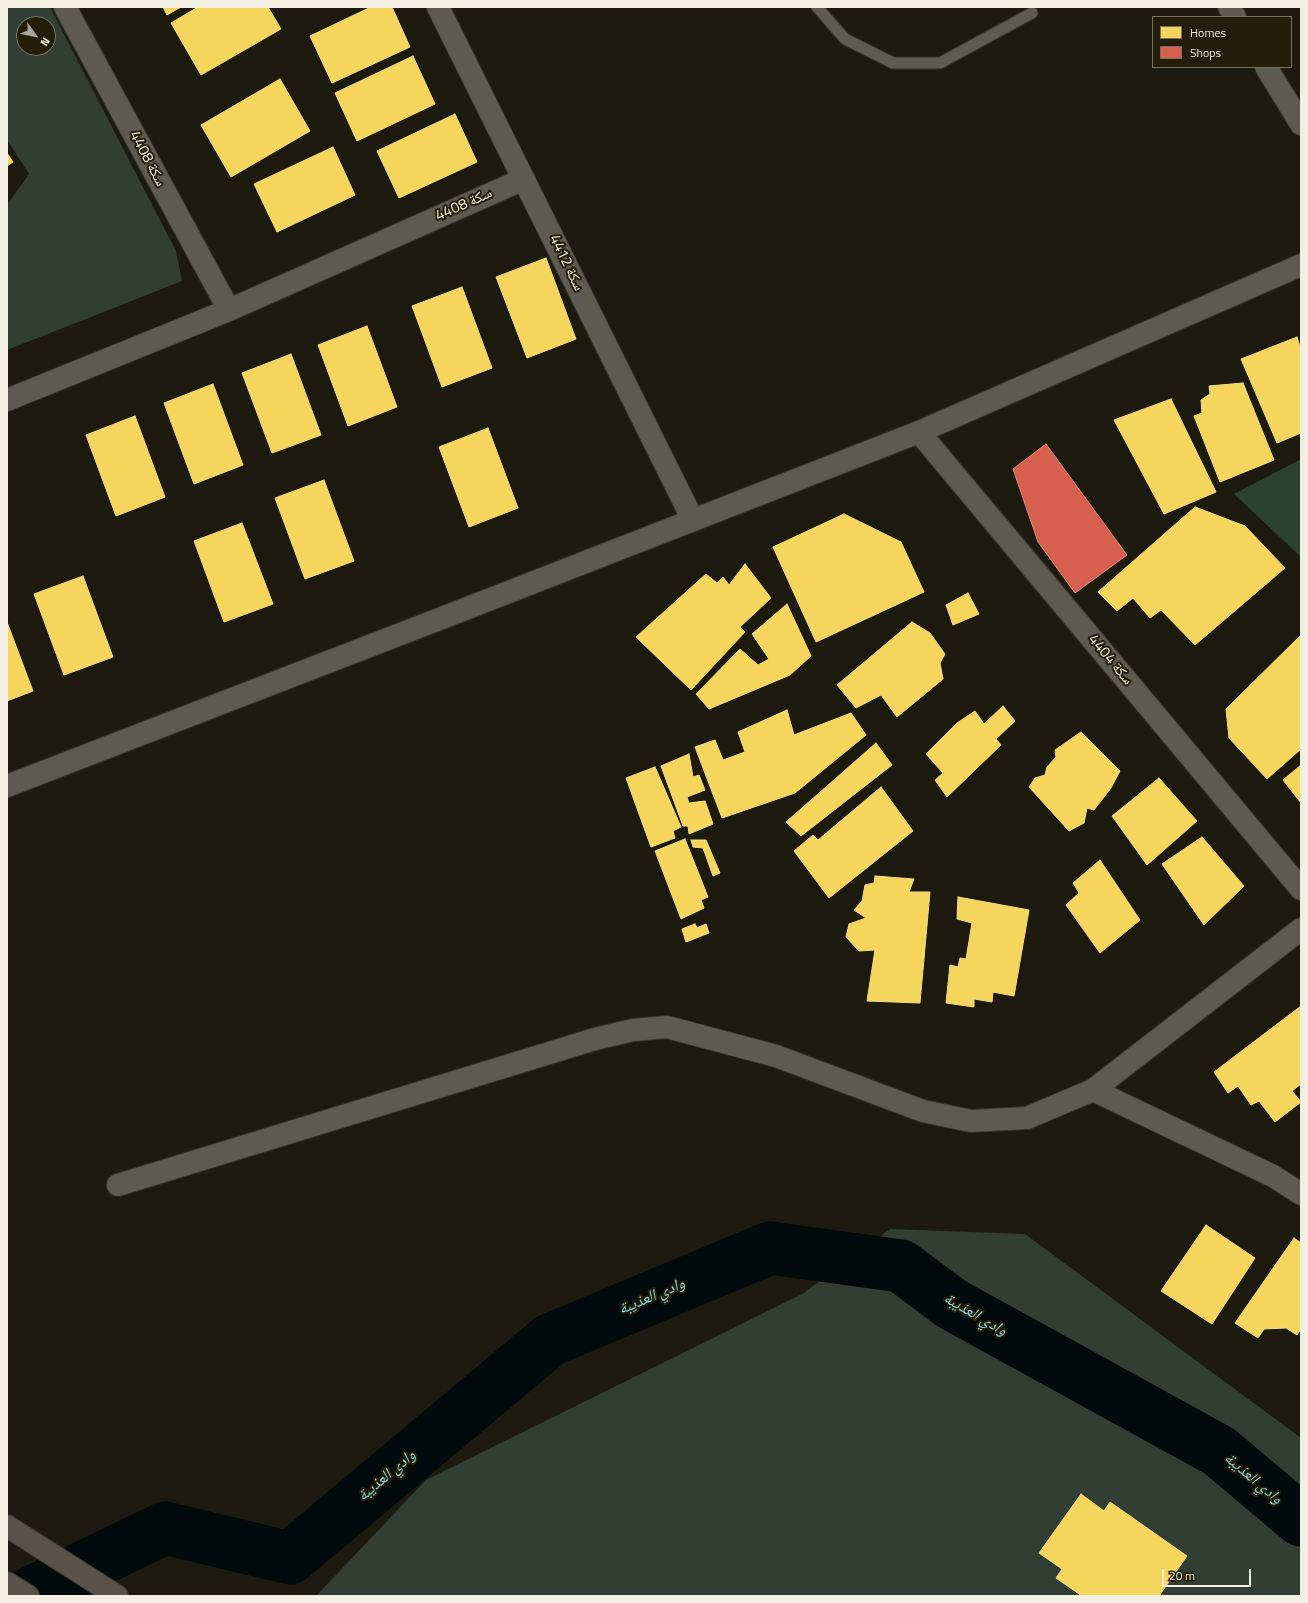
<!DOCTYPE html>
<meta charset="utf-8">
<style>
body{margin:0}
#map{position:relative;width:1308px;height:1603px;overflow:hidden;background:#1d1a10;font-family:"Titillium Web",sans-serif}
canvas{display:block}
.frame{position:absolute;inset:0;border:8px solid #f3efe3;pointer-events:none}
.legend{position:absolute;left:1152px;top:16px;width:140px;height:52px;box-sizing:border-box;background:#231d0a;border:1px solid #767161;margin:0;padding:5px 7px;list-style:none;font-size:12px;color:#f3efe3}
.legend li{display:flex;align-items:center;gap:8px;height:20px}
.legend b{width:20px;border:1px solid #767161}
.north{position:absolute;left:16px;top:16px;width:40px;height:40px;box-sizing:border-box;background:#231d0a;border:1px solid #767161;border-radius:50%;rotate:123deg;font-size:11px;font-weight:700;line-height:16px;text-align:center;color:#f3efe3}
.north::after{content:'';display:block;margin:auto;width:14px;height:18px;background:#a8a499;clip-path:polygon(50% 0,100% 100%,50% 72%,0 100%)}
.scale{position:absolute;left:1162px;top:1569px;width:89px;height:18px;box-sizing:border-box;border:2px solid #f3efe3;border-top:0;padding-left:5px;font-size:12px;line-height:14px;white-space:nowrap;color:#f3efe3;-webkit-text-stroke:3px #231d0a;paint-order:stroke}
</style>
<div id="map">
<canvas width="1308" height="1603"></canvas>
<div class="frame"></div>
<ul class="legend">
<li><b style="height:11px;background:#f6d55c"></b>Homes</li>
<li><b style="height:11px;background:#d6604d"></b>Shops</li>
</ul>
<div class="north">N</div>
<div class="scale">20 m</div>
</div>
<script>
const context = document.querySelector('canvas').getContext('2d');
context.lineJoin = 'round';
function paint(path, color) { context.fillStyle = color; context.fill(path, 'evenodd'); }
const poly = rows => new Path2D(rows.map(r => 'M' + r).join(''));
function trace(path, color, width, dash) { context.strokeStyle = color; context.lineWidth = width; context.lineCap = dash ? 'butt' : 'round'; context.setLineDash(dash || []); context.stroke(path); }
function label(font, color, halo, rows, align = 'center') {
  context.font = font + ' "Titillium Web","Noto Naskh Arabic",sans-serif'; context.lineWidth = 4; context.setLineDash([]); context.textBaseline = 'middle'; context.strokeStyle = halo; context.fillStyle = color; for (const [text, x, y, turn = 0] of rows) {
    context.save(); context.translate(x, y); context.rotate((+turn || 0) * Math.PI / 180); context.textAlign = isNaN(turn) ? turn : align; if (halo) context.strokeText(text, 0, 0); context.fillText(text, 0, 0); context.restore();
  }
}
paint(poly([
 [7,7,50,7,176,251,182,281,7,350,7,205,29,174,7,140],
 [24,24,48,24,48,48,24,48],
 [890,1229,1025,1234,1301,1438,1301,1596,316,1596,426,1480,802,1294]
]), '#313e33');
paint(poly([
 [1301,459,1301,557,1234,494]
]), '#2b4231');
const homes = poly([
 [163,7,181,7,167,15,163,7],
 [198,7,268,7,281,29,201,75,171,23,198,7],
 [371,7,392,7,410,47,332,83,310,36,371,7],
 [413,56,435,104,357,141,335,93,413,56],
 [280,79,310,131,231,177,201,125,280,79],
 [455,114,477,162,399,198,377,151,455,114],
 [333,147,355,195,277,232,254,184,333,147],
 [7,153,13,162,7,166,7,153],
 [546,258,576,339,527,358,496,277,546,258],
 [462,287,492,368,442,387,412,306,462,287],
 [367,326,397,407,348,426,318,345,367,326],
 [1297,337,1301,350,1301,433,1277,443,1241,359,1297,337],
 [291,354,321,435,272,453,242,373,291,354],
 [1243,383,1274,460,1220,482,1194,416,1202,413,1201,400,1210,394,1209,386,1243,383],
 [213,384,243,465,194,484,164,403,213,384],
 [1171,399,1216,492,1164,514,1114,420,1171,399],
 [135,416,165,497,116,516,86,435,135,416],
 [488,428,518,508,469,527,439,447,488,428],
 [324,480,354,561,305,579,275,498,324,480],
 [1195,507,1245,526,1285,568,1195,645,1161,610,1150,618,1133,598,1117,611,1098,592,1195,507],
 [844,514,901,542,924,592,816,642,773,547,844,514],
 [242,523,273,604,224,622,194,541,242,523],
 [745,564,771,598,740,627,745,632,691,690,636,637,706,574,717,583,723,577,729,585,745,564],
 [83,576,113,657,64,675,34,594,83,576],
 [968,593,979,614,953,625,946,605,968,593],
 [787,604,811,656,790,675,709,709,696,694,740,649,758,665,769,659,752,634,787,604],
 [7,622,33,691,7,701,7,622],
 [912,622,930,633,945,654,940,663,943,679,897,717,881,695,856,708,837,685,912,622],
 [1301,635,1301,749,1267,779,1229,738,1226,709,1301,635],
 [1003,706,1015,721,996,739,1001,745,947,797,935,780,943,773,926,754,957,723,975,711,984,724,1003,706],
 [787,710,794,735,851,713,866,735,795,793,722,818,695,747,715,740,723,760,745,752,738,732,787,710],
 [1081,732,1120,771,1111,788,1094,810,1087,808,1084,823,1069,831,1029,787,1035,778,1045,775,1047,767,1056,757,1055,750,1081,732],
 [876,743,892,765,801,836,786,822,876,743],
 [689,754,693,777,699,775,705,790,687,797,689,803,705,801,713,824,689,834,688,826,683,826,661,766,689,754],
 [1301,765,1301,803,1283,780,1301,765],
 [655,767,681,827,673,831,675,838,651,847,626,778,655,767],
 [1159,778,1197,821,1147,865,1112,816,1159,778],
 [881,787,913,831,829,898,794,851,813,835,818,840,881,787],
 [1202,837,1244,886,1204,925,1162,864,1202,837],
 [685,839,708,897,701,900,704,908,681,919,655,851,685,839],
 [691,840,706,840,720,873,713,876,703,848,693,847,691,840],
 [1100,860,1140,920,1100,953,1066,905,1079,893,1073,883,1100,860],
 [875,876,914,879,909,892,930,892,920,1003,867,1001,875,950,859,951,846,937,849,924,866,918,854,910,862,901,865,885,874,883,875,876],
 [958,897,1029,910,1014,996,993,992,992,1002,974,999,974,1007,946,1003,950,965,958,967,960,958,966,959,972,923,957,919,958,897],
 [695,924,697,928,706,924,709,933,686,942,682,929,695,924],
 [1301,1006,1301,1084,1292,1091,1301,1102,1275,1122,1259,1101,1251,1105,1238,1086,1228,1093,1214,1072,1301,1006],
 [1206,1225,1255,1258,1212,1324,1161,1291,1206,1225],
 [1294,1238,1301,1243,1301,1329,1297,1335,1286,1328,1264,1329,1258,1338,1235,1323,1294,1238],
 [1081,1494,1104,1511,1110,1502,1187,1556,1159,1596,1082,1596,1056,1578,1062,1569,1039,1553,1081,1494]
]);
paint(homes, '#f6d55c');
trace(homes, '#f5dd84', 1);
const shops = poly([
 [1046,444,1127,555,1075,593,1038,542,1013,469,1046,444]
]);
paint(shops, '#d6604d');
trace(shops, '#df8b7a', 1);
trace(poly([
 [24,1596,165,1528,290,1558,550,1340,770,1248,901,1266,952,1304,1219,1451,1301,1520]
]), '#030a0b', 53);
const lane = poly([
 [817,7,845,39,893,63,940,63,1032,13]
]);
const street = poly([
 [65,7,229,310],
 [438,7,693,520],
 [1229,7,1235,17],
 [1266,67,1301,124],
 [7,400,229,310,524,179],
 [919,432,1301,889],
 [1093,1090,1273,1176,1301,1194],
 [118,1185,595,1039,633,1030,667,1027,776,1056,923,1111,971,1121,1027,1118,1093,1090,1301,929]
]);
const secondary = poly([
 [7,786,442,618,919,432,1301,265]
]);
const primary = poly([
 [7,1526,117,1596],
 [7,1583,28,1596]
]);
trace(lane, '#35332c', 13);
trace(street, '#35332c', 24);
trace(secondary, '#35332c', 24);
trace(primary, '#35332c', 24);
trace(lane, '#5d5a52', 11);
trace(street, '#5d5a52', 22);
trace(secondary, '#5d5a52', 22);
trace(primary, '#595248', 22);
label('15px', '#f3efe3', '#231d0a', [
 ["سكة 4408",147,159,62],
 ["سكة 4408",464,205,-24],
 ["سكة 4412",566,263,64],
 ["سكة 4404",1110,660,50]
]);
label('italic 16px', '#8ad4dd', '#231d0a', [
 ["وادي العذيبة",652,1297,-23],
 ["وادي العذيبة",975,1315,30],
 ["وادي العذيبة",387,1476,-40],
 ["وادي العذيبة",1253,1479,40]
]);
</script>
